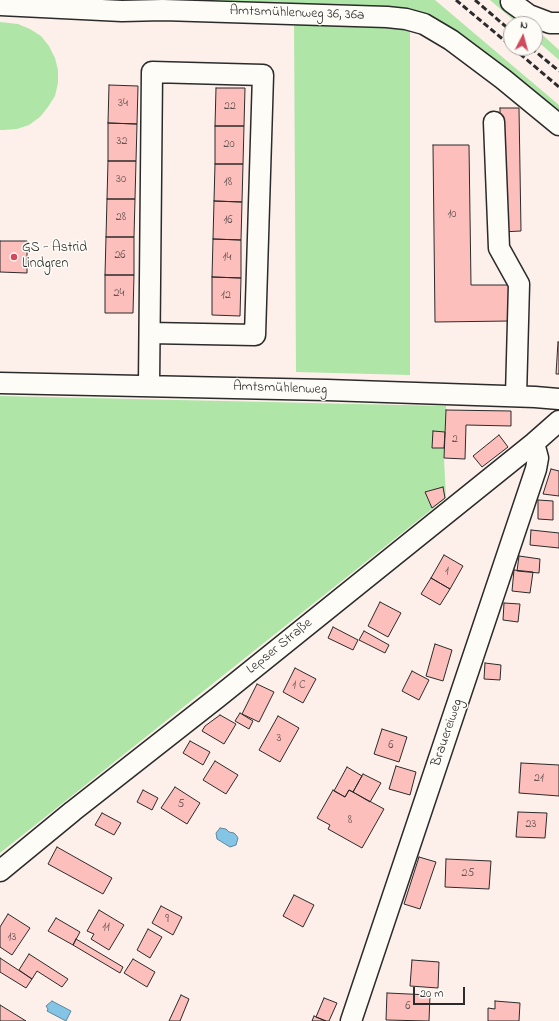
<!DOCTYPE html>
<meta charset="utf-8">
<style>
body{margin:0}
#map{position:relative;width:559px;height:1021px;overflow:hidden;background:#fdf0eb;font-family:"Indie Flower",sans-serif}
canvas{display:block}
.north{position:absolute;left:503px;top:16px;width:40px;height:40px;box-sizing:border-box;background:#fdfcf7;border:1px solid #a9a8a5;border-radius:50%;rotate:6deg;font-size:11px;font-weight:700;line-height:16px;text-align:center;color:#2b2b2b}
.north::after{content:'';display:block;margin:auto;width:14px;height:18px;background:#d1495b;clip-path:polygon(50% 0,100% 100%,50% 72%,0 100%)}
.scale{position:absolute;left:413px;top:987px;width:52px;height:18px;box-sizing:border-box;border:2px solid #2b2b2b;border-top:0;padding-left:5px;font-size:12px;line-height:14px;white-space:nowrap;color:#2b2b2b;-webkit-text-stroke:3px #fdfcf7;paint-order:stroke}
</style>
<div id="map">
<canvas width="559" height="1021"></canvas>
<div class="north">N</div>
<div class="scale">20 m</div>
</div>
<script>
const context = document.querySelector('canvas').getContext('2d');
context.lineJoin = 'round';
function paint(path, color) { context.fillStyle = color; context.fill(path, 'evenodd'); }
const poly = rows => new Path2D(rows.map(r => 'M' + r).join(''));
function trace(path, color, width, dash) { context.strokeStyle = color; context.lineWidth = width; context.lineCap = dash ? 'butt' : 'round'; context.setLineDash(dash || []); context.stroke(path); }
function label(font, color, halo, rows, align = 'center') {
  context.font = font + ' "Indie Flower",sans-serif'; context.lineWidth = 3; context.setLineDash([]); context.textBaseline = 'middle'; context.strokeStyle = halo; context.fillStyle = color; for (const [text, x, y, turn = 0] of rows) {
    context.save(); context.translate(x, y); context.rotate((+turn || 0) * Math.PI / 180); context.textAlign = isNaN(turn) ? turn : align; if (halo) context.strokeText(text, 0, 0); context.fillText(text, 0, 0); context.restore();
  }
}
paint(poly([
 [0,0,435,0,559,105,559,133,430,34,410,25,410,375,296,372,294,23,65,19,0,16],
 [490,0,503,0,530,24,518,24],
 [0,22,18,24,30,29,41,36,49,46,55,58,58,70,58,83,55,96,48,107,40,117,29,125,17,129,4,130,0,130],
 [535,28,559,50,559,60,535,39],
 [0,396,446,406,444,458,446,498,0,853]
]), '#afe5a7');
const water = poly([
 [220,828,226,829,229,832,234,833,236,835,238,838,236,845,230,847,217,839,216,833,220,828],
 [52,1001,71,1011,66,1021,47,1011,48,1009,46,1006,52,1001]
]);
paint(water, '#84c4e5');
trace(water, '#60879b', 1);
const building = poly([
 [109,85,138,86,137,124,108,123,109,85],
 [216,88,245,88,244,126,215,126,216,88],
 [500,108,519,108,521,231,501,232,500,108],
 [108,123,137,124,136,161,108,161,108,123],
 [215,126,244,126,243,164,215,164,215,126],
 [433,145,469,145,471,285,510,285,510,321,435,322,433,145],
 [108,161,136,161,135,199,107,199,108,161],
 [215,164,243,164,242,202,214,201,215,164],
 [107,199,135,199,134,237,106,237,107,199],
 [214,201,242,202,241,240,213,239,214,201],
 [106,237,134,237,134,275,105,275,106,237],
 [213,239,241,240,241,278,212,277,213,239],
 [0,241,27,241,27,273,0,272,0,241],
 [105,275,134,275,133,313,105,313,105,275],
 [212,277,241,278,240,316,212,315,212,277],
 [558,342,559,342,559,374,556,374,558,342],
 [446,410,511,411,511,426,466,425,465,459,444,458,446,410],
 [433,431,445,432,444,448,432,448,433,431],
 [499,435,508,447,482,467,473,456,499,435],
 [551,469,559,471,559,496,543,494,551,469],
 [443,487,445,498,432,508,425,492,443,487],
 [538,500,553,501,553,520,538,519,538,500],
 [531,530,559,533,559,548,530,545,531,530],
 [444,555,463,566,450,589,431,578,444,555],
 [519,556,540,559,539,573,517,571,519,556],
 [514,570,533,572,530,593,512,591,514,570],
 [431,578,450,589,440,605,421,594,431,578],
 [380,602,401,613,388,637,368,626,380,602],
 [504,603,520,604,518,622,503,620,504,603],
 [333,627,358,640,353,650,328,638,333,627],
 [364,631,389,645,385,653,359,640,364,631],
 [435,644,452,650,443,681,426,676,435,644],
 [485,663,501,665,500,680,484,679,485,663],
 [295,668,316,679,303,703,283,692,295,668],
 [412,671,429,680,419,700,402,691,412,671],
 [257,684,274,692,259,722,242,714,257,684],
 [240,713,253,721,249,729,235,721,240,713],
 [220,715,236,724,224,744,202,731,205,726,220,715],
 [278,716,299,728,280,762,259,750,278,716],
 [382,729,407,737,399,762,374,754,382,729],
 [190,741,210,752,203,765,183,753,190,741],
 [215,761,238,775,226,794,203,780,215,761],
 [521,763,559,765,559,796,519,793,521,763],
 [396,766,416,772,410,795,389,789,396,766],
 [347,767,362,776,353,792,349,790,345,797,334,791,347,767],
 [363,774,381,783,370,802,353,792,363,774],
 [175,787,200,803,187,824,161,808,175,787],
 [143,790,158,798,152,810,137,802,143,790],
 [333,790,345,797,349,790,384,809,362,848,328,829,330,825,317,818,333,790],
 [518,812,547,813,545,838,516,837,518,812],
 [102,813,121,823,114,835,95,825,102,813],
 [57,847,112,878,103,894,48,864,57,847],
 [419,857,436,862,420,909,404,904,419,857],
 [446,859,491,861,489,889,445,887,446,859],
 [294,895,314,905,303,927,283,916,294,895],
 [161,906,182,917,173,935,152,923,161,906],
 [99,910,124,925,109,950,91,939,94,934,87,931,99,910],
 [8,914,30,928,12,955,0,947,0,927,8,914],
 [56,918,80,932,73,945,48,931,56,918],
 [148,929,162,937,150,958,137,950,148,929],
 [76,939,123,967,120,973,73,945,76,939],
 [29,954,68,979,62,987,37,971,32,979,19,970,29,954],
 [0,958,32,979,26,988,0,972,0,958],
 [133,959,155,972,147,987,124,973,133,959],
 [412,960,439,962,438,988,410,986,412,960],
 [387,993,430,995,429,1021,386,1020,387,993],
 [181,995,189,999,180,1021,169,1021,181,995],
 [324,998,337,1003,329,1021,326,1021,316,1017,324,998],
 [495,1001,520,1003,519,1021,488,1021,488,1008,495,1009,495,1001],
 [0,1005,26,1021,0,1021,0,1005],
 [314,1016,316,1017,326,1021,312,1021,314,1016]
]);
paint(building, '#fcbfbc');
trace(building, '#2b2b2b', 1);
const minor = poly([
 [511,2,529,15,550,23,559,23],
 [0,5,122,11,163,10,387,17,406,19,424,24,451,40,503,79,559,125],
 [494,122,499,248,519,284,516,396],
 [0,383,327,390,535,397,559,399],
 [149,385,152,72,263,75,255,335,150,333],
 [0,871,73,811,217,698,534,443,559,421],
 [351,1021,536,469,538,458,534,443]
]);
trace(minor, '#2b2b2b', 23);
trace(minor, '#fdfcf7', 20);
trace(poly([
 [456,0,511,46],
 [475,0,511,31],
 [513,48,559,87],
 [531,48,559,71]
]), '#2b2b2b', 3, [6, 3]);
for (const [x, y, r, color] of [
 [14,257,4,"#d1495b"]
]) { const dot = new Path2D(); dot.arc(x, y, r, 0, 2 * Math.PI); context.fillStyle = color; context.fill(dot); trace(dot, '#fdfcf7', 1.5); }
label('12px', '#5f504f', null, [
 ["34",123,104],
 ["22",230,107],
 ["32",122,142],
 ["20",229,145],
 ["30",121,180],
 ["18",228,183],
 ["10",452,215],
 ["28",121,218],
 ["16",228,221],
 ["26",120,256],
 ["14",227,258],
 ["24",119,294],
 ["12",226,296],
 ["2",455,440],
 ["1",447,572],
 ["1 C",299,686],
 ["3",279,739],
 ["6",391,746],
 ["21",539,779],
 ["5",181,805],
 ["8",350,821],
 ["23",531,825],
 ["25",468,874],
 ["9",167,920],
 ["11",106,928],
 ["13",12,938],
 ["6",408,1007]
]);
label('14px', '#2b2b2b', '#fdfcf7', [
 ["Amtsmühlenweg 36, 36a",297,14,2],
 ["Amtsmühlenweg",280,389,2],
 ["Lepser Straße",280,647,-39],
 ["Brauereiweg",448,733,-71]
]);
label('14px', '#2b2b2b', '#fdfcf7', [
 ["GS - Astrid",22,249],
 ["Lindgren",22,265]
], 'left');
</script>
